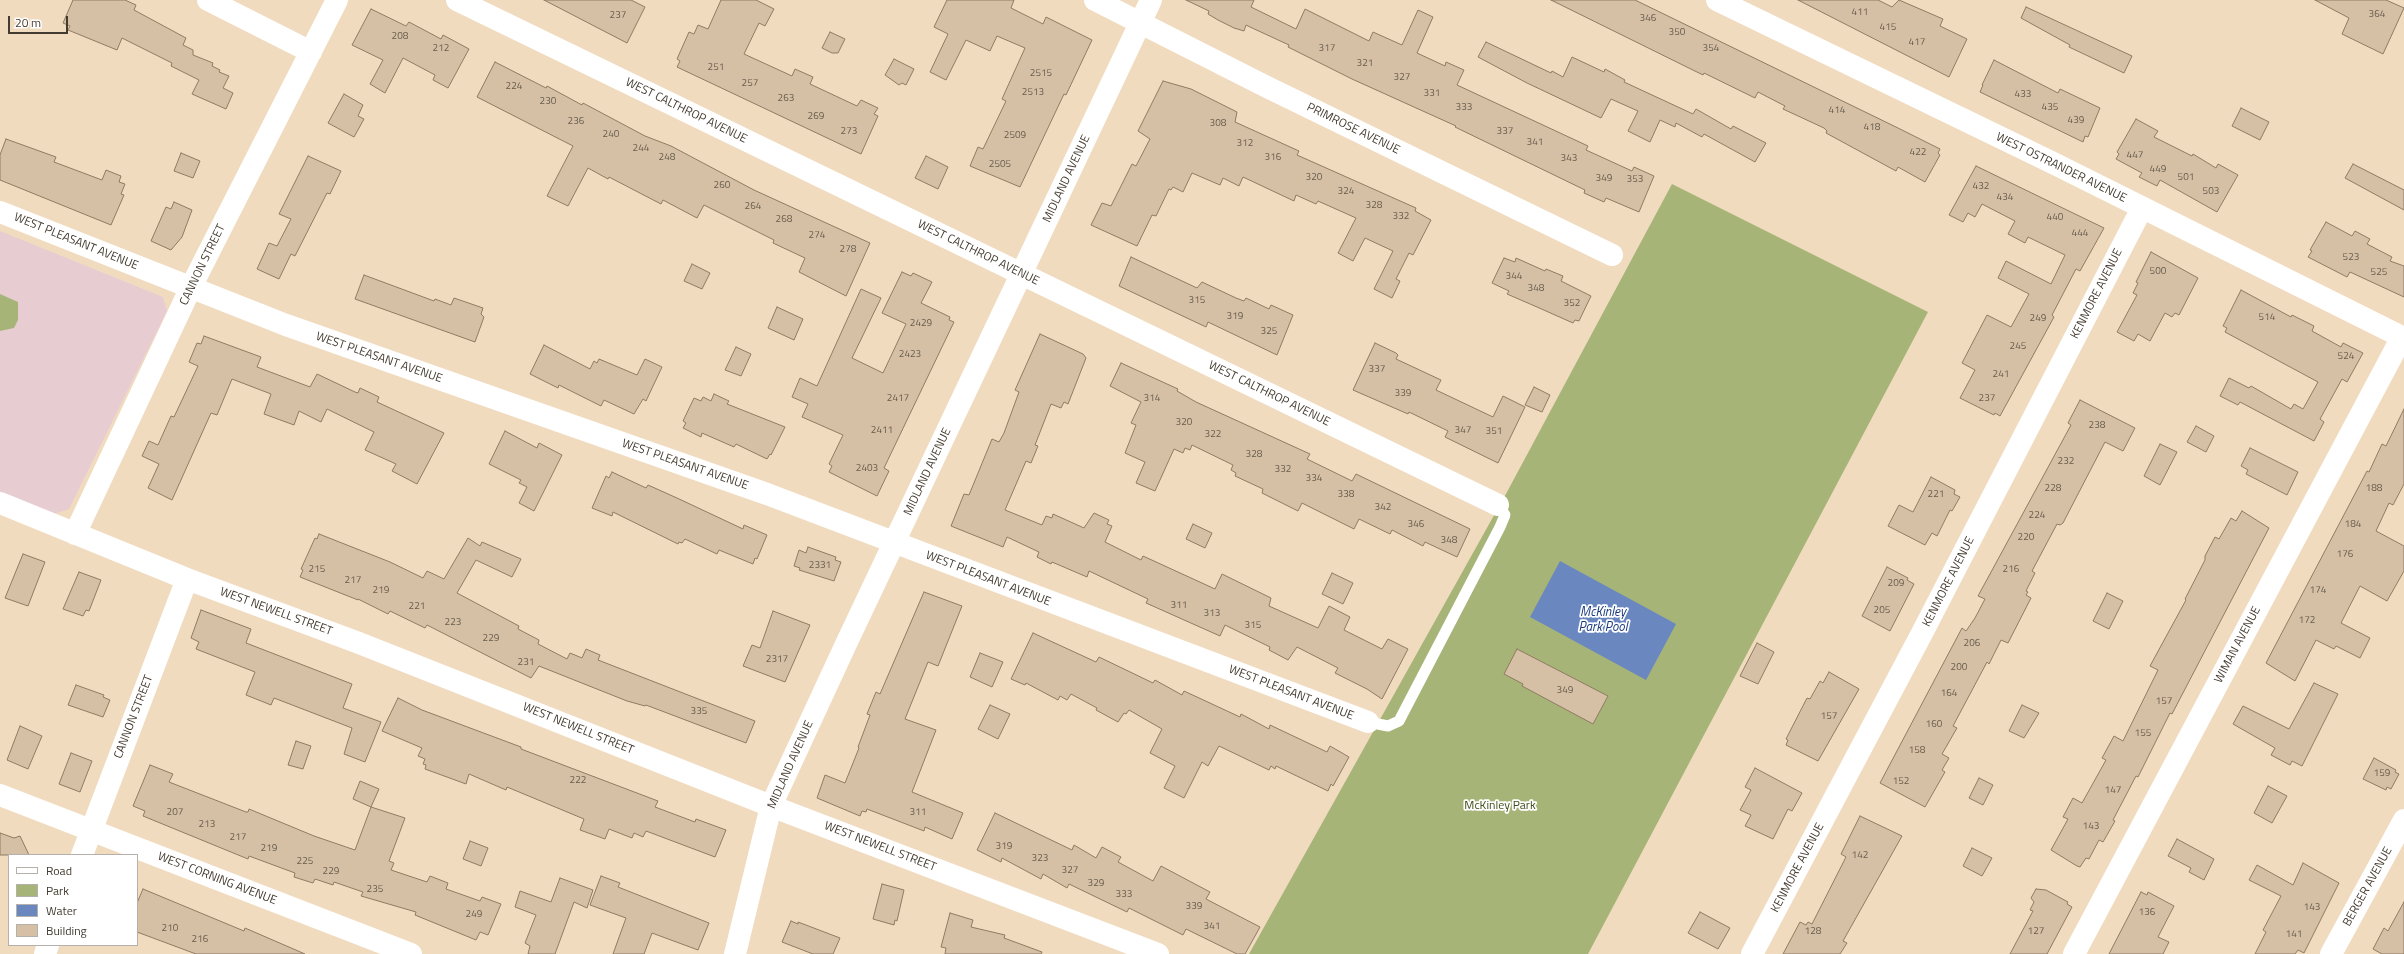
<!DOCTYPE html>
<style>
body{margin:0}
#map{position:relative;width:2404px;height:954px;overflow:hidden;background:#f1dbbf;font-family:"Titillium Web",sans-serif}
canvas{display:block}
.legend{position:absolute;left:8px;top:854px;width:130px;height:92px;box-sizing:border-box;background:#fff;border:1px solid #b4b1ac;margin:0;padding:5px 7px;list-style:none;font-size:12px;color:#443b30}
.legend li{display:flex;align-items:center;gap:8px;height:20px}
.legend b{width:20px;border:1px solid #b4b1ac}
.scale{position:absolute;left:8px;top:16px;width:60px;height:18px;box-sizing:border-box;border:2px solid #443b30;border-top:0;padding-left:5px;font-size:12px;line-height:14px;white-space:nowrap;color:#443b30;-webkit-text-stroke:3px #fff;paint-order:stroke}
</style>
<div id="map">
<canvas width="2404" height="954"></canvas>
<ul class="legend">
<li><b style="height:5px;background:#fff"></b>Road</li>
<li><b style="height:11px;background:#a7b478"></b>Park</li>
<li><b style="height:11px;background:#6a88bf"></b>Water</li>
<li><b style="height:11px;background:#d5c0a5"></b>Building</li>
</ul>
<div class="scale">20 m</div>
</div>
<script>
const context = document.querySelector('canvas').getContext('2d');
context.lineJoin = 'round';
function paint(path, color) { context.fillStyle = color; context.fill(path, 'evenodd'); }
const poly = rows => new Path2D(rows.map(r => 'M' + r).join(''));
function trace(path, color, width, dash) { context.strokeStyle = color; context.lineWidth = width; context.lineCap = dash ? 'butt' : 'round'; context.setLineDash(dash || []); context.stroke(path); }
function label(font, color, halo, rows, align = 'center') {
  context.font = font + ' "Titillium Web",sans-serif'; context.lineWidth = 3.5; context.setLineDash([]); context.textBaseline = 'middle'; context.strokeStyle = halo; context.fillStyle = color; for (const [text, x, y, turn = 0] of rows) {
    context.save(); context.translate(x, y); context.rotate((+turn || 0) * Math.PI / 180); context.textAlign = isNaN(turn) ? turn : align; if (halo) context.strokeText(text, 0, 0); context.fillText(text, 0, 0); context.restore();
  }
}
paint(poly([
 [0,231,163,297,167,311,69,509,48,516,0,498]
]), '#e7cdd2');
paint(poly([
 [1672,184,1928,312,1588,954,1249,954,1507,492],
 [0,294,18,302,18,320,14,328,0,331]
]), '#a7b478');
paint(poly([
 [1560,561,1676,624,1646,680,1530,617]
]), '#6a88bf');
const building = poly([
 [73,0,125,0,136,5,134,10,186,38,183,45,193,50,193,55,213,63,212,66,220,70,219,72,229,76,223,88,233,93,226,109,192,94,199,80,171,66,172,63,122,38,117,50,68,30,70,26,63,23,73,0],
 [544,0,631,0,645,7,627,43,544,0],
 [721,0,756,0,774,9,765,26,759,23,744,54,792,76,795,69,813,77,810,84,857,106,861,100,878,108,874,114,878,116,861,154,677,67,680,61,677,59,689,32,694,34,698,25,708,29,721,0],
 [947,0,1014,0,1011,8,1043,24,1046,17,1092,40,1066,95,1064,94,1020,187,970,166,978,147,983,149,1006,101,1002,99,1025,48,997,36,990,51,966,40,946,80,930,72,948,34,934,27,947,0],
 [1186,0,1254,0,1251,7,1296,29,1305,9,1369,41,1373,32,1402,45,1418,10,1433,17,1417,53,1445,66,1446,62,1464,70,1457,85,1588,146,1586,150,1632,171,1634,167,1654,176,1639,212,1606,198,1604,202,1584,193,1585,190,1455,127,1456,126,1352,79,1288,47,1289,45,1250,27,1246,25,1244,31,1234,28,1218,20,1208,14,1209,11,1186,0],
 [1551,0,1635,0,1898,128,1940,149,1938,153,1940,155,1925,182,1898,167,1896,171,1826,133,1827,131,1824,128,1783,109,1785,106,1758,92,1755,98,1704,73,1703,75,1551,0],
 [1798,0,1878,0,1892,7,1899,0,1943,19,1940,26,1967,39,1949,77,1798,0],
 [2315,0,2386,0,2404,8,2383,54,2342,34,2349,18,2315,0],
 [2026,7,2132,56,2124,73,2069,47,2070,45,2021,18,2026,7],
 [371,9,406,26,409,22,441,39,443,35,469,49,448,88,433,80,435,75,403,58,385,93,370,84,383,60,352,45,371,9],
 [830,32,845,39,838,53,832,53,822,48,830,32],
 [1486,42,1551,73,1552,71,1563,77,1572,57,1604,72,1605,69,1625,80,1624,82,1693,114,1696,109,1731,129,1733,126,1766,143,1755,162,1704,134,1702,137,1676,123,1675,127,1660,120,1650,142,1628,131,1638,111,1611,99,1601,118,1527,83,1478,57,1486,42],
 [894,59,914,69,906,85,902,83,899,85,885,75,894,59],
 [1994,60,2058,93,2060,89,2100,108,2088,137,2085,136,2083,142,1980,92,1983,85,1982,85,1994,60],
 [495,62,546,88,547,86,582,105,583,103,645,136,671,146,754,190,870,243,846,296,799,272,805,258,773,243,774,240,704,205,697,218,663,200,661,204,609,177,608,179,588,168,568,206,547,196,573,146,477,97,495,62],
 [1163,81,1191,89,1237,112,1235,122,1299,151,1297,155,1416,208,1415,211,1431,220,1413,255,1409,253,1396,279,1400,281,1392,298,1374,289,1393,251,1365,238,1353,261,1338,253,1356,218,1318,201,1316,204,1296,195,1294,201,1243,177,1239,186,1223,178,1220,185,1192,173,1183,192,1173,187,1171,190,1169,189,1156,216,1152,215,1137,246,1091,225,1102,203,1111,206,1132,164,1136,166,1150,139,1138,131,1163,81],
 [344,94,363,105,358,116,364,119,354,137,328,123,344,94],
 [2241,108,2269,122,2260,140,2232,126,2241,108],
 [2136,119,2158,131,2154,137,2192,156,2193,154,2216,168,2218,164,2238,175,2217,212,2160,180,2157,186,2139,177,2142,173,2116,159,2119,154,2117,152,2136,119],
 [6,139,56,157,54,162,102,180,106,170,121,176,119,182,125,184,121,194,124,195,111,225,0,180,0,155,6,139],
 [181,153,200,161,193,178,174,171,181,153],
 [308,156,341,171,330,194,327,193,295,256,291,254,279,279,257,269,269,243,277,246,291,219,279,214,308,156],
 [926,156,948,167,938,189,915,178,926,156],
 [2353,164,2404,190,2404,210,2345,178,2353,164],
 [1976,166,2104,228,2080,271,2076,269,2052,315,2054,317,2000,416,1995,413,1994,415,1960,398,1975,370,1962,363,1987,315,2011,327,2029,294,1998,278,2006,261,2051,284,2065,255,2028,237,2025,243,2008,234,2015,221,1982,204,1975,217,1968,213,1963,222,1949,215,1976,166],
 [174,202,192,210,182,237,171,250,151,241,166,207,171,209,174,202],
 [2326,222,2352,236,2355,231,2370,239,2367,244,2392,257,2390,261,2404,266,2404,297,2350,272,2347,277,2308,257,2312,251,2310,250,2326,222],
 [2151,252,2198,278,2179,315,2175,313,2172,317,2165,313,2150,341,2138,334,2134,341,2117,332,2137,295,2133,293,2138,283,2136,282,2151,252],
 [1131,257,1197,288,1202,282,1236,298,1244,301,1246,298,1269,309,1271,305,1293,315,1277,355,1208,322,1206,327,1119,286,1131,257],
 [1504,258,1515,262,1516,258,1545,271,1546,269,1563,276,1561,281,1591,296,1579,321,1575,320,1573,323,1537,307,1507,294,1509,291,1492,283,1504,258],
 [692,264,710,273,702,289,684,281,692,264],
 [902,272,911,276,913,273,932,282,921,303,950,317,949,320,954,322,884,468,889,471,877,496,829,472,832,466,829,464,843,435,802,417,808,404,792,397,800,378,817,386,861,289,881,298,852,358,883,373,906,324,882,313,902,272],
 [364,275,434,301,435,299,451,305,454,298,483,308,481,314,484,317,475,342,355,299,364,275],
 [2241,290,2291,317,2292,315,2314,326,2312,331,2341,347,2343,343,2363,353,2347,382,2342,379,2320,419,2324,422,2314,441,2240,402,2238,405,2220,396,2229,378,2249,388,2251,386,2291,409,2294,404,2303,409,2318,382,2225,332,2227,328,2223,326,2241,290],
 [777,307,803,319,794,340,768,328,777,307],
 [1040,334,1083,354,1086,358,1068,404,1064,402,1061,408,1051,404,1035,445,1038,446,1031,463,1026,461,1005,510,1042,525,1046,516,1052,518,1053,514,1084,528,1094,513,1109,520,1107,524,1112,526,1105,542,1141,560,1143,556,1215,589,1222,574,1271,598,1269,606,1318,628,1329,606,1350,617,1344,630,1382,649,1388,639,1408,649,1382,699,1367,689,1335,673,1338,668,1297,647,1288,660,1269,650,1270,647,1225,625,1220,636,1146,603,1148,599,1089,571,1087,577,1052,562,1051,564,1037,557,1039,552,1007,537,1003,547,951,526,964,494,969,495,992,439,999,442,1004,433,1019,392,1015,390,1040,334],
 [204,336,261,357,257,367,310,387,317,374,355,392,358,393,360,388,379,397,377,402,444,433,417,484,392,471,396,464,365,450,374,432,327,409,321,422,299,411,294,425,264,414,271,394,232,379,217,415,211,413,172,500,148,488,159,464,142,456,149,441,158,445,171,416,174,417,198,366,189,362,197,343,201,344,204,336],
 [1375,343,1396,353,1398,355,1396,359,1441,380,1436,390,1493,417,1503,396,1525,407,1498,463,1445,437,1448,431,1409,412,1408,414,1353,390,1375,343],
 [544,345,590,369,594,361,597,363,599,359,637,375,645,359,662,367,646,401,643,399,634,414,604,400,601,406,559,385,558,388,530,374,544,345],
 [736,347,751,354,741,376,725,370,736,347],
 [1121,363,1178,389,1177,391,1196,402,1310,454,1307,459,1352,481,1356,474,1470,529,1457,557,1425,542,1423,546,1392,530,1390,534,1359,519,1354,529,1302,503,1298,511,1262,493,1263,489,1235,476,1236,473,1231,470,1233,465,1192,445,1190,450,1185,448,1183,453,1174,449,1155,491,1136,483,1145,462,1125,453,1136,425,1131,423,1141,402,1110,386,1121,363],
 [1534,387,1550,395,1542,412,1525,405,1534,387],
 [714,394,729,401,727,404,785,427,771,455,770,454,767,459,736,444,734,447,702,433,701,437,683,428,686,423,683,421,694,398,701,401,703,397,711,401,714,394],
 [2080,400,2135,428,2123,451,2105,442,2063,523,2060,525,2057,524,2032,571,2035,573,2026,591,2028,592,2026,595,2031,598,2008,643,2001,640,1989,664,1987,662,1953,726,1957,728,1942,754,1949,758,1942,770,1945,772,1925,807,1880,783,1962,628,1966,631,1975,618,1985,599,1978,596,2071,425,2068,423,2080,400],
 [2404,409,2404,484,2393,505,2389,503,2376,531,2404,546,2404,571,2387,601,2360,586,2341,623,2370,638,2360,658,2336,646,2334,649,2316,640,2295,681,2266,663,2367,471,2369,472,2382,444,2386,446,2404,409],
 [2196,426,2214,436,2206,452,2187,442,2196,426],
 [505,431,537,448,539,443,562,455,534,511,519,503,527,487,519,483,521,480,489,464,505,431],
 [2160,444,2177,452,2160,485,2144,476,2160,444],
 [2250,448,2298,472,2287,495,2246,474,2248,470,2241,466,2250,448],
 [612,472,646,488,648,485,677,498,743,529,744,525,767,535,757,559,755,558,753,564,719,550,717,554,685,539,682,543,679,542,678,544,613,512,612,516,592,508,606,476,609,478,612,472],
 [1931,477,1955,490,1954,494,1960,497,1952,511,1950,510,1937,536,1932,533,1925,545,1888,526,1899,505,1913,512,1931,477],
 [2242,511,2269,528,2172,714,2170,713,2138,777,2136,776,2113,820,2115,821,2103,842,2099,840,2089,859,2086,858,2080,867,2077,866,2051,850,2068,819,2063,817,2073,798,2082,803,2106,760,2102,758,2114,736,2123,741,2158,670,2150,666,2186,600,2185,599,2205,560,2205,556,2215,537,2219,539,2231,518,2236,521,2242,511],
 [1193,524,1212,533,1205,548,1186,539,1193,524],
 [319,534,390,562,423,578,427,571,444,579,468,538,480,546,482,542,521,559,512,577,476,560,457,593,519,626,518,629,539,640,538,644,567,659,570,653,582,658,586,649,600,655,598,660,755,721,746,743,646,705,645,706,627,701,539,666,531,678,427,625,425,628,390,611,388,614,358,599,358,600,300,577,303,570,301,569,315,538,317,539,319,534],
 [808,547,836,557,835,560,841,562,834,581,799,570,800,568,794,566,799,550,806,553,808,547],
 [23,554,45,562,28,606,5,598,23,554],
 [1887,567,1908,578,1907,580,1914,584,1890,631,1862,616,1887,567],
 [79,572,101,580,89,611,86,610,83,616,63,609,79,572],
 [1332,573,1353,583,1343,604,1322,594,1332,573],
 [924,592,962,606,938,666,928,662,905,719,936,730,912,792,963,813,952,839,925,827,924,831,867,809,866,812,862,811,860,816,817,798,825,775,845,783,859,748,858,747,870,715,867,714,876,692,880,694,924,592],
 [2107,593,2123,601,2109,629,2093,621,2107,593],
 [201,610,251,629,246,643,352,684,343,708,381,722,365,762,344,754,352,728,274,698,271,705,246,695,255,672,196,649,199,642,191,638,201,610],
 [773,611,810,625,785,682,743,666,752,645,760,648,773,611],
 [1033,633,1096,662,1099,657,1153,683,1155,680,1182,695,1184,691,1240,717,1241,714,1269,729,1270,725,1327,752,1330,746,1349,757,1333,786,1331,784,1328,791,1276,766,1275,769,1271,766,1269,770,1219,746,1208,766,1202,762,1184,798,1164,788,1175,766,1150,753,1162,729,1129,710,1126,714,1124,713,1118,722,1096,710,1097,708,1071,694,1067,700,1060,696,1058,700,1026,683,1025,685,1011,679,1033,633],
 [1757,643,1774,652,1758,684,1740,676,1757,643],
 [1517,649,1608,696,1593,724,1522,686,1523,684,1504,674,1517,649],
 [980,653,1003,662,992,687,970,677,980,653],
 [1829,672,1859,689,1818,761,1786,745,1788,740,1786,739,1807,698,1810,699,1820,681,1823,683,1829,672],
 [2314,683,2338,694,2302,766,2292,761,2290,765,2271,755,2275,748,2233,724,2243,706,2289,729,2314,683],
 [76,685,104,695,103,697,110,700,103,717,68,705,76,685],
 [398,698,422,710,521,747,521,749,658,801,655,807,695,822,696,819,726,830,715,857,646,831,643,837,634,833,632,838,609,829,605,839,580,830,584,819,507,787,506,790,469,774,466,784,425,769,426,765,423,764,425,759,418,756,422,748,382,731,398,698],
 [990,705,1010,714,998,739,978,729,990,705],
 [2022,705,2039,713,2024,738,2009,731,2022,705],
 [20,726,42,736,28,769,7,760,20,726],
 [296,741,311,746,303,769,288,765,296,741],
 [71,753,92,761,80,792,59,784,71,753],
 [2374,758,2396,770,2395,772,2399,774,2391,789,2387,787,2386,790,2363,779,2374,758],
 [150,765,173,774,169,782,246,812,248,812,249,809,314,836,355,850,371,807,353,799,360,781,379,789,371,807,405,818,389,861,394,863,391,870,427,882,430,876,448,883,446,889,480,901,482,897,501,904,488,935,480,932,476,940,415,915,416,912,361,896,363,892,334,882,333,885,315,879,313,883,294,877,295,873,249,856,248,859,143,816,145,811,133,806,150,765],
 [1755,768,1802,793,1792,811,1788,809,1773,839,1745,826,1751,815,1740,810,1751,790,1745,787,1755,768],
 [1979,778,1993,785,1983,805,1969,798,1979,778],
 [2268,786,2287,796,2272,823,2254,813,2268,786],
 [995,813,1072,850,1074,845,1096,858,1102,847,1121,857,1118,862,1153,881,1161,866,1210,892,1206,899,1260,927,1245,954,1237,954,1186,929,1183,935,1129,908,1127,912,1069,884,1067,888,1043,874,1041,879,1002,858,1001,862,977,850,995,813],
 [1860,816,1902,836,1843,941,1847,943,1840,954,1783,954,1800,922,1806,925,1808,922,1812,924,1846,857,1841,854,1860,816],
 [0,833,14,838,20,836,29,855,0,855,0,833],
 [2177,839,2214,859,2204,880,2189,872,2191,868,2168,856,2177,839],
 [470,841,488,848,481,866,463,859,470,841],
 [1972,848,1992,858,1982,876,1963,866,1972,848],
 [2303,863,2339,883,2304,953,2298,950,2295,954,2255,954,2266,932,2263,930,2281,896,2249,880,2257,865,2293,885,2303,863],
 [601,876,620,883,618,887,709,923,698,950,652,933,644,954,613,954,626,918,590,905,601,876],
 [560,878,593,890,587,908,574,902,555,954,528,954,530,946,525,943,536,915,515,907,520,891,551,902,560,878],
 [882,884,904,890,897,921,895,920,894,925,873,919,882,884],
 [143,889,244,931,245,928,305,954,196,954,137,932,137,903,143,889],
 [2036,889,2046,890,2068,902,2067,904,2072,907,2047,954,2010,954,2033,911,2030,910,2034,902,2031,898,2036,889],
 [2141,892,2147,895,2148,892,2174,906,2158,937,2169,942,2163,954,2109,954,2141,892],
 [2404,902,2404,954,2382,954,2373,949,2384,928,2388,931,2404,902],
 [1700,912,1730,928,1718,949,1688,933,1700,912],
 [950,913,973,920,971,927,1005,935,1004,938,1042,952,1041,954,945,954,946,948,941,947,950,913],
 [791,921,798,924,798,922,840,938,833,954,813,954,782,942,791,921]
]);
paint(building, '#d5c0a5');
trace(building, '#8f7b62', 1);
trace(poly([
 [1368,722,1388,726,1399,721,1500,527,1505,515,1498,505]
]), '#fff', 11);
trace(poly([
 [208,0,311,52],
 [457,0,1498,505],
 [1095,0,1267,87,1612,255],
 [1717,0,2051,162,2404,338],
 [0,212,286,325,767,494,1368,722],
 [0,503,187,579,359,643,771,806,1158,954],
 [75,534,191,287,337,0],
 [0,795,411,954],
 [82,855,187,579],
 [45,954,48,945],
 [1752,954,1921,635,2142,208],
 [2074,954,2402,337],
 [2331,954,2404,820]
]), '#fff', 22);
trace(poly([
 [735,954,771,806,846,644,1151,0]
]), '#fff', 22);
label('10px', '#685c4d', null, [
 ["411",1860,13],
 ["364",2377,15],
 ["237",618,16],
 ["346",1648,19],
 ["415",1888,28],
 ["350",1677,33],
 ["208",400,37],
 ["417",1917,43],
 ["212",441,49],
 ["317",1327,49],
 ["354",1711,49],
 ["321",1365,64],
 ["251",716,68],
 ["2515",1041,74],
 ["327",1402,78],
 ["257",750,84],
 ["224",514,87],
 ["2513",1033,93],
 ["331",1432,94],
 ["433",2023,95],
 ["263",786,99],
 ["230",548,102],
 ["333",1464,108],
 ["435",2050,108],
 ["414",1837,111],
 ["269",816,117],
 ["439",2076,121],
 ["236",576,122],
 ["308",1218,124],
 ["418",1872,128],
 ["273",849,132],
 ["337",1505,132],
 ["240",611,135],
 ["2509",1015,136],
 ["341",1535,143],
 ["312",1245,144],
 ["244",641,149],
 ["422",1918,153],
 ["447",2135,156],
 ["248",667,158],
 ["316",1273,158],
 ["343",1569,159],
 ["2505",1000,165],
 ["449",2158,170],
 ["320",1314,178],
 ["501",2186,178],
 ["349",1604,179],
 ["353",1635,180],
 ["260",722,186],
 ["432",1981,187],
 ["324",1346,192],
 ["503",2211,192],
 ["434",2005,198],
 ["328",1374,206],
 ["264",753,207],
 ["332",1401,217],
 ["440",2055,218],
 ["268",784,220],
 ["444",2080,234],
 ["274",817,236],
 ["278",848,250],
 ["523",2351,258],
 ["500",2158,272],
 ["525",2379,273],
 ["344",1514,277],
 ["348",1536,289],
 ["315",1197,301],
 ["352",1572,304],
 ["319",1235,317],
 ["514",2267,318],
 ["249",2038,319],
 ["2429",921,324],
 ["325",1269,332],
 ["245",2018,347],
 ["2423",910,355],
 ["524",2346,357],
 ["337",1377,370],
 ["241",2001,375],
 ["339",1403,394],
 ["2417",898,399],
 ["314",1152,399],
 ["237",1987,399],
 ["320",1184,423],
 ["238",2097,426],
 ["2411",882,431],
 ["347",1463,431],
 ["351",1494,432],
 ["322",1213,435],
 ["328",1254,455],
 ["232",2066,462],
 ["2403",867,469],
 ["332",1283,470],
 ["334",1314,479],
 ["228",2053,489],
 ["188",2374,489],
 ["338",1346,495],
 ["221",1936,495],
 ["342",1383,508],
 ["224",2037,516],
 ["346",1416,525],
 ["184",2353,525],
 ["220",2026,538],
 ["348",1449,541],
 ["176",2345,555],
 ["2331",820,566],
 ["215",317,570],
 ["216",2011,570],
 ["217",353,581],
 ["209",1896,584],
 ["219",381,591],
 ["174",2318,591],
 ["311",1179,606],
 ["221",417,607],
 ["205",1882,611],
 ["313",1212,614],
 ["172",2307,621],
 ["223",453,623],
 ["315",1253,626],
 ["229",491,639],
 ["206",1972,644],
 ["2317",777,660],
 ["231",526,663],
 ["200",1959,668],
 ["349",1565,691],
 ["164",1949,694],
 ["157",2164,702],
 ["335",699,712],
 ["157",1829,717],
 ["160",1934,725],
 ["155",2143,734],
 ["158",1917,751],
 ["159",2382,774],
 ["222",578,781],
 ["152",1901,782],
 ["147",2113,791],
 ["207",175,813],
 ["311",918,813],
 ["213",207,825],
 ["143",2091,827],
 ["217",238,838],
 ["319",1004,847],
 ["219",269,849],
 ["142",1860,856],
 ["323",1040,859],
 ["225",305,862],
 ["327",1070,871],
 ["229",331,872],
 ["329",1096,884],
 ["235",375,890],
 ["333",1124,895],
 ["339",1194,907],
 ["143",2312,908],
 ["136",2147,913],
 ["249",474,915],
 ["341",1212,927],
 ["210",170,929],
 ["128",1813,932],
 ["127",2036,932],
 ["141",2294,935],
 ["216",200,940]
]);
label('12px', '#443b30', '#fff', [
 ["WEST CALTHROP AVENUE",686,111,26],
 ["PRIMROSE AVENUE",1353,129,26],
 ["WEST OSTRANDER AVENUE",2061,168,26],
 ["MIDLAND AVENUE",1067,179,-65],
 ["WEST PLEASANT AVENUE",76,242,22],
 ["WEST CALTHROP AVENUE",978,253,26],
 ["CANNON STREET",203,265,-64],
 ["KENMORE AVENUE",2097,294,-63],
 ["WEST PLEASANT AVENUE",379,358,19],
 ["WEST CALTHROP AVENUE",1269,394,26],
 ["WEST PLEASANT AVENUE",685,465,19],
 ["MIDLAND AVENUE",928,472,-65],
 ["WEST PLEASANT AVENUE",988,579,21],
 ["KENMORE AVENUE",1949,582,-63],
 ["WEST NEWELL STREET",276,612,20],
 ["WIMAN AVENUE",2238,645,-62],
 ["WEST PLEASANT AVENUE",1291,693,21],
 ["CANNON STREET",134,717,-69],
 ["WEST NEWELL STREET",578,729,22],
 ["MIDLAND AVENUE",791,765,-66],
 ["WEST NEWELL STREET",880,847,21],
 ["KENMORE AVENUE",1798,868,-62],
 ["WEST CORNING AVENUE",217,879,21],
 ["BERGER AVENUE",2368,887,-61]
]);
label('12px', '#434d1c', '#fff', [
 ["McKinley Park",1500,806]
]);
label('italic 13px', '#17397c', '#fff', [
 ["McKinley",1603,613],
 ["Park Pool",1603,628]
]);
</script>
